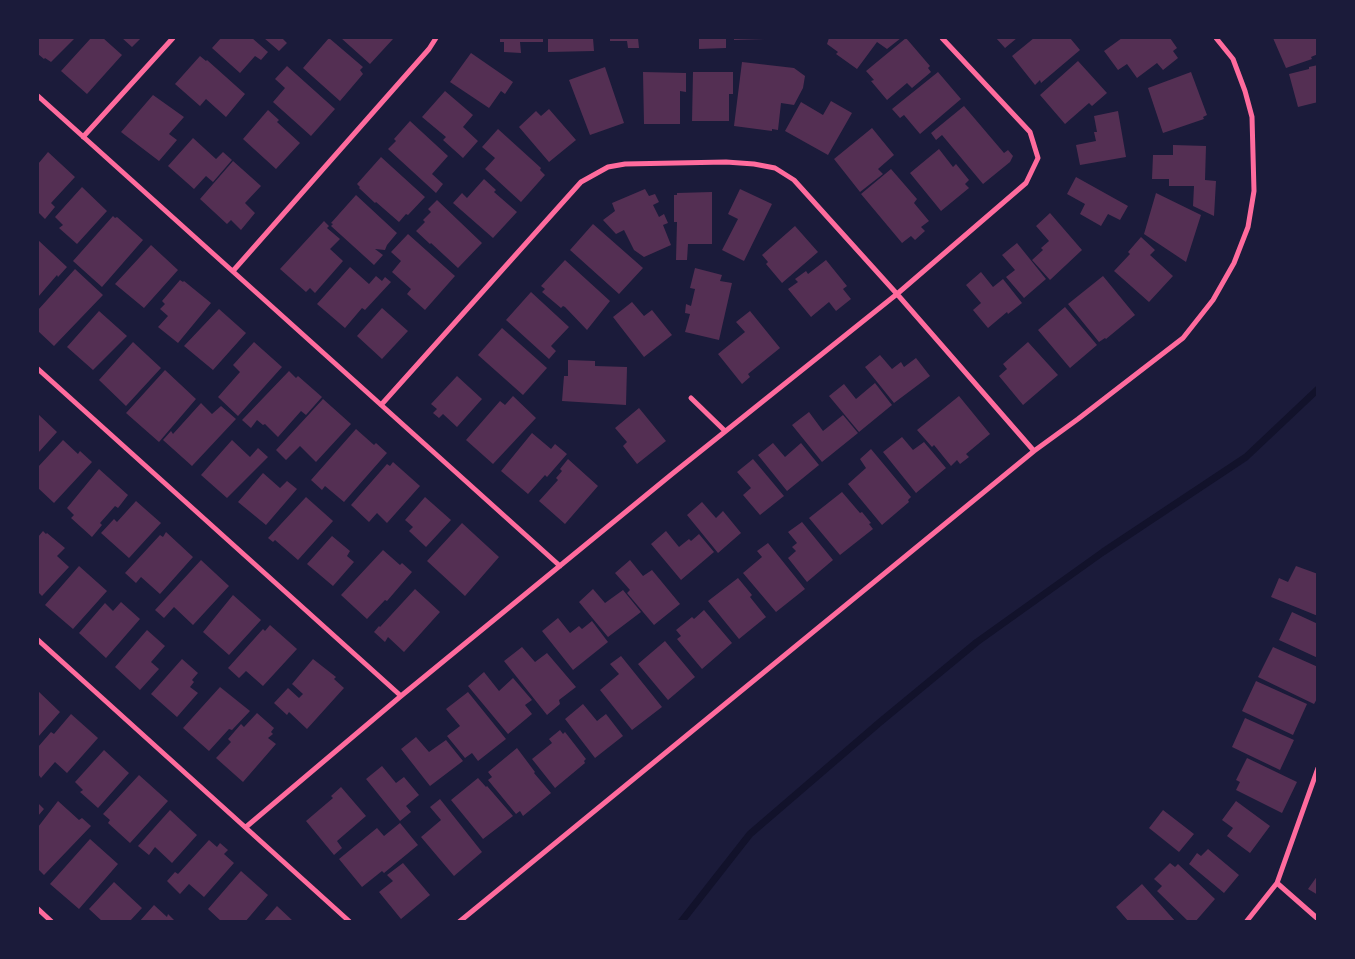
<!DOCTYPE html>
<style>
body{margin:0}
#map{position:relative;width:1355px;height:959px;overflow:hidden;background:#1b1b3a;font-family:Quicksand,sans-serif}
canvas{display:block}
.frame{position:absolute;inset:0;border:39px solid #1b1b3a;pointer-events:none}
</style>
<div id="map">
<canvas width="1355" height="959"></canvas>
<div class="frame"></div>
</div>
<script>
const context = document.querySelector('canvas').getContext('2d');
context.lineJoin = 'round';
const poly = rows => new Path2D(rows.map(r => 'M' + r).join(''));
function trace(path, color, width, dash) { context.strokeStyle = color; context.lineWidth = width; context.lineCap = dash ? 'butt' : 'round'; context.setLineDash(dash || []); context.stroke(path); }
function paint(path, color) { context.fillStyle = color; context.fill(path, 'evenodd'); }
trace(poly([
 [681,922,750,834,879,723,977,642,1103,552,1246,457,1318,389]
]), '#12122b', 7);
paint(poly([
 [38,38,75,38,51,62,45,58,44,59,38,54],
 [91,38,103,38,122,55,87,94,61,71],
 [122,38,141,38,132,47],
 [221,38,252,38,268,52,261,60,255,56,240,73,212,48],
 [264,38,283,38,282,38,287,43,279,51],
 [329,38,363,67,360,70,363,74,340,101,303,68],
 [341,38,392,38,393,39,370,64],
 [500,38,543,38,543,42,520,42,521,53,504,52,504,42,500,42],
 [548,38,593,38,594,51,548,52],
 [610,38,638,38,639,48,628,48,627,41,610,41],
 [699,38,726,38,726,48,699,49],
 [734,38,765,38,765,39,734,40],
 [829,38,901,38,887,49,877,42,857,69,836,54,838,52,827,44],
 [906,38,930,66,928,68,931,72,912,88,907,83,887,100,871,81,874,80,866,71],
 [996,38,1017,38,1005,48],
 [1034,38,1070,38,1080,50,1041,83,1040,80,1035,85,1012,56],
 [1122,38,1170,38,1177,48,1173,51,1178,58,1163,70,1157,63,1137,78,1127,64,1118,70,1104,51],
 [1273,38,1318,38,1318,54,1311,57,1312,59,1286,68],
 [471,53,513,82,505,94,501,91,489,108,450,82],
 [200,56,206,61,207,60,245,94,226,117,206,99,200,106,175,84],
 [1078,61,1107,93,1092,106,1089,103,1065,124,1040,95],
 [742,62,794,68,805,76,803,88,794,105,781,103,778,130,772,129,772,131,734,126],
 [1318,65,1318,102,1298,107,1289,74,1309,69,1309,67],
 [287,66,335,109,311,136,273,102,285,88,275,79],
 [605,67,624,123,590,135,569,80],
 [643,72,686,73,686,92,680,91,680,124,644,124],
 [693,72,733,72,733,94,729,94,729,121,692,121],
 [938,72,961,99,920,134,904,115,900,118,892,109],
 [1191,72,1207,115,1203,117,1204,119,1163,133,1148,88],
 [445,91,473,115,463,127,478,141,463,158,443,140,446,137,422,117],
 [153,95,184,117,169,134,177,140,159,161,121,132],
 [831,101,852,113,828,155,785,131,801,102,823,115],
 [964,106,1004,153,1008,150,1013,156,1010,162,983,184,942,135,936,140,931,133],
 [549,109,576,140,549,162,519,127,536,111,541,116],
 [268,110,279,120,277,122,300,143,276,169,243,139],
 [1118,111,1126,157,1080,165,1076,145,1096,141,1094,132,1097,132,1094,116],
 [410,121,448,156,432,174,443,184,436,193,388,149,396,141,394,139],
 [872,128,894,155,878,169,883,174,860,192,834,159],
 [498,129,541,168,540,170,545,175,521,202,485,169,495,158,482,147],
 [193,138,216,159,223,152,232,160,213,182,206,176,194,189,168,166],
 [1173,145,1206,146,1205,180,1216,181,1214,216,1193,206,1194,186,1169,186,1169,179,1152,179,1153,155,1173,155],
 [939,149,953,167,956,164,969,180,965,184,969,188,941,211,910,173],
 [48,152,75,177,51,203,55,207,45,219,38,212,38,164],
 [381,157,425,197,408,215,406,214,399,222,376,202,375,203,359,188,360,187,357,184],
 [233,161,261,186,245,203,255,213,241,230,231,220,227,224,200,199],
 [891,169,917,199,914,203,929,221,921,227,925,231,915,240,911,236,902,243,861,194],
 [1076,177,1128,206,1120,220,1108,214,1101,226,1080,214,1085,204,1067,194],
 [484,179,496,190,494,192,517,212,493,238,453,203,462,193,467,198],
 [82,187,107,211,77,244,59,228,63,225,55,217],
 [645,189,649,196,655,194,659,202,653,205,659,217,664,214,668,223,663,225,671,245,644,257,634,250,624,230,616,234,603,220,615,211,612,203],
 [740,189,772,204,744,261,722,250,738,219,728,214],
 [712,192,712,244,688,244,687,260,676,260,677,222,674,222,674,195,677,195,677,193],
 [1156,193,1201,215,1186,262,1144,234],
 [356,195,397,233,387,245,385,250,375,249,383,255,374,265,331,226,333,224,331,223],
 [437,200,482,243,458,268,431,243,430,244,416,231,425,222,423,220,431,212,428,209],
 [1050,213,1082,250,1050,280,1032,260,1043,250,1041,248,1049,241,1036,226],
 [113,216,115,218,117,217,143,240,102,287,73,261],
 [324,221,329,226,327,228,340,239,330,249,343,261,315,293,310,288,306,292,280,269],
 [593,224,643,268,619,294,570,250],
 [795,226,818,252,782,283,766,264,768,262,762,255],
 [408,234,455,276,425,310,407,294,411,289,392,272,401,261,391,252],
 [1141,237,1155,250,1150,255,1173,276,1149,302,1114,271,1130,254,1128,252],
 [38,240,67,267,58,277,57,275,38,297],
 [1017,243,1046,279,1024,298,1006,277,1015,270,1002,255],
 [151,245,178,270,144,308,115,284],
 [565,260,610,301,587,330,565,307,563,306,561,308,542,292,545,289,541,286],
 [826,260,847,286,843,289,851,299,836,311,829,302,811,317,788,289,798,282,795,279,806,271,808,274],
 [350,267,369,284,376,276,382,281,385,277,391,282,365,310,362,308,345,328,317,304],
 [695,268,722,275,720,281,732,283,719,340,685,332,690,314,685,313,686,304,691,306,695,289,690,288],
 [75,269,103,295,54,346,38,331,38,310],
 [981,272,993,287,1003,279,1022,303,1008,314,1007,312,988,328,973,310,981,303,966,285],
 [1103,276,1135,315,1106,339,1105,338,1099,342,1068,304],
 [180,280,183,282,184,281,211,303,178,343,158,327,168,316,160,309,165,304,162,301],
 [531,292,569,327,551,346,556,351,549,359,506,320],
 [632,302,644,316,652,310,672,335,644,357,613,317],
 [1065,307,1097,345,1070,368,1038,330],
 [382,308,408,331,382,359,357,336],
 [219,309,246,333,213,370,184,346],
 [99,311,127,336,93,370,67,347],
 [750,311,780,348,748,374,750,377,742,384,718,354,745,332,736,322],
 [502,328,547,368,523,395,478,355],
 [133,342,161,368,126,406,99,380],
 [254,342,282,367,238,416,218,397,240,372,233,365],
 [1028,342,1058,375,1023,405,999,376,1007,369,1003,364],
 [880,355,892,369,901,362,904,367,916,358,930,376,894,403,865,367],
 [568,360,595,361,595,366,627,367,626,405,562,401,564,376,568,376],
 [165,370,196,399,159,442,126,413],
 [289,371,296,378,298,376,322,397,306,415,301,411,278,437,265,424,263,425,257,420,251,428,242,420],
 [457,376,482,399,457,427,443,414,439,418,433,413,437,409,431,404],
 [875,383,892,405,859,432,829,396,844,384,856,399],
 [513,396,536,418,493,464,466,440,500,401,505,405],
 [959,396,990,434,966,454,969,457,960,464,957,460,951,466,934,445,932,447,917,430],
 [323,399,351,424,316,462,300,446,286,460,276,450],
 [201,403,212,414,221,406,236,419,192,466,163,440,171,431,173,434],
 [639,408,666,441,637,464,623,446,627,442,615,428],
 [809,412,823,431,843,415,858,433,822,462,792,425],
 [38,414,57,432,38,453],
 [356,429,374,445,376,443,387,453,344,502,325,486,322,490,311,480],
 [532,433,551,449,555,444,567,454,547,477,545,475,528,494,501,471],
 [902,437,913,450,924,442,946,468,916,493,883,452],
 [63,440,78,454,80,451,92,462,54,503,38,488,38,467],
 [232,440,250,457,258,448,268,457,227,498,201,475],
 [773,443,785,457,801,443,819,465,787,491,758,455],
 [871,449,911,497,908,500,909,502,882,525,848,484,866,468,860,459],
 [568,459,598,486,565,524,539,501,558,480,556,478,562,471,560,469],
 [753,459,784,496,760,515,743,495,751,488,737,472],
 [393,462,420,486,387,523,377,513,369,522,351,505,387,464,390,466],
 [99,469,128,495,118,508,115,506,100,523,102,525,92,537,71,518,74,515,67,508],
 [263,473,280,488,287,481,297,489,266,525,238,502],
 [842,492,860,513,862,512,871,523,869,524,873,529,840,555,809,518],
 [306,497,333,521,298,560,275,540,273,542,268,538],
 [425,497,451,520,426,547,409,531,413,527,405,520],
 [136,501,161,523,129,558,101,533,114,519,117,522],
 [702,502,716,518,723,511,741,533,718,553,687,515],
 [802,522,833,560,807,582,788,558,796,551,792,547,797,543,788,532],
 [462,523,499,557,465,596,427,561],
 [43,531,46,534,47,533,65,548,57,556,69,567,42,596,38,592,38,537],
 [666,531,679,547,689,539,691,541,699,534,714,552,681,580,651,544],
 [166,532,193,557,160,594,141,577,136,583,125,573,160,535,163,537],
 [332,536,350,551,347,556,354,562,333,586,307,564],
 [768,543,805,589,776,612,743,573,762,557,757,551],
 [383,550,400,565,402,563,412,572,387,601,385,600,367,619,341,595],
 [201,560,229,586,193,625,174,607,164,618,155,610],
 [630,560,643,576,652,570,680,604,654,625,627,593,630,590,615,573],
 [79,566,107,591,73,629,45,605],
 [1296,566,1318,574,1318,616,1271,597,1279,578,1288,582],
 [738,578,752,595,750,597,766,617,739,639,708,601],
 [415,589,440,612,404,652,388,637,385,642,374,632,379,626,380,627],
 [593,589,605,603,623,590,641,612,608,637,579,602],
 [233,595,261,620,229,655,203,632],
 [121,602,140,619,106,658,79,633,105,603,113,611],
 [704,610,732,643,702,669,677,639,681,636,676,630,692,617,694,619],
 [1292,612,1318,624,1318,658,1279,640],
 [558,618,570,633,579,626,582,629,592,621,608,642,573,670,542,631],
 [270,625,297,649,263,686,246,671,239,678,228,668,263,629,265,631],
 [147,630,165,646,151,662,159,669,140,690,115,667],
 [665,641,695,677,668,700,638,664],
 [522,647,535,662,547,653,576,687,559,700,560,704,547,715,504,661],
 [1273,647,1318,667,1318,697,1314,704,1258,677],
 [621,656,662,707,632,730,600,690,619,674,610,664],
 [182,659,198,673,192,680,194,682,190,687,198,693,177,717,151,694],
 [313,659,336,677,334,679,344,688,307,729,289,712,287,715,274,703,288,688,299,698,303,694,292,684],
 [484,672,499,691,513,678,532,700,525,705,532,714,508,734,468,686],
 [1256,681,1307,704,1293,735,1242,711],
 [220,687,250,711,232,730,229,729,209,751,183,728],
 [38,691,60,712,38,737],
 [468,692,506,739,478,761,472,753,465,758,447,736,460,726,446,709],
 [583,704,597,721,606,714,623,736,595,758,565,719],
 [257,713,274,728,271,732,273,734,268,738,276,744,243,782,216,758,231,742,228,739,241,724,244,727],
 [71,714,98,738,67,773,55,762,41,778,38,774,38,747,51,732,54,734],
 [1245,718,1294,740,1280,770,1232,747],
 [560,730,563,734,565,732,586,759,584,761,585,763,555,788,532,759,552,743,549,739],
 [416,737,429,752,446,740,463,761,430,786,401,749],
 [517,748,535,772,534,773,551,793,523,816,520,811,516,814,488,780,492,777,488,772],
 [104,750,129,773,98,808,80,792,83,790,75,782],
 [1247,758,1297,782,1282,813,1236,790,1240,782,1236,780],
 [382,766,396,783,404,777,419,795,406,806,411,812,400,821,366,779],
 [139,775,168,801,130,843,108,823,110,820,103,814],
 [478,778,486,787,487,786,513,816,483,839,451,800],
 [341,787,366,816,337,841,342,848,334,855,306,821,333,798,331,796],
 [440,799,482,852,454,876,421,837,441,820,430,807],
 [58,801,79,820,82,818,91,826,44,875,38,869,38,827],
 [1236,801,1270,826,1250,853,1227,836,1233,828,1222,820],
 [38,803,44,809,38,816],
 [170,810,197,835,172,863,155,847,149,855,138,846],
 [1163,810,1194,834,1179,852,1149,828],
 [400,823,418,845,384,873,382,871,362,887,339,859,377,828,384,836],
 [90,839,118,864,79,909,50,884],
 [209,840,217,847,220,843,228,850,224,854,234,863,204,897,189,884,180,894,167,881,175,872,178,874],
 [1208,849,1239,875,1224,893,1189,864,1197,853,1201,856],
 [403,863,430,895,401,919,379,892,393,881,387,875],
 [1170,863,1175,867,1178,864,1215,899,1195,922,1189,922,1157,891,1162,886,1154,879],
 [241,871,268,895,245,922,222,922,208,909],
 [1318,875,1318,895,1308,889],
 [114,882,142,908,129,922,103,922,89,909],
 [1142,884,1176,922,1129,922,1116,907],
 [154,905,167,917,168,914,176,922,139,922],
 [277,906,294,922,263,922]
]), '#542f53');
trace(poly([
 [38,96,560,566],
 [83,137,173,38],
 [233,271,429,49,436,38],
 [38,369,401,696],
 [691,398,725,431],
 [381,405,581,182,608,167,625,164,726,162,754,164,775,168,794,180,897,294,1034,451],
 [38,640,350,922],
 [246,827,401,696,672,474,897,294,1026,183,1038,158,1030,132,942,38],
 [1277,883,1318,919],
 [38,909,52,922],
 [459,922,1034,451,1078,419,1183,338,1213,300,1234,263,1248,227,1254,191,1252,117,1245,91,1233,59,1216,38],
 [1246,922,1277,883,1318,768]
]), '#ff6b9d', 5);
</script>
